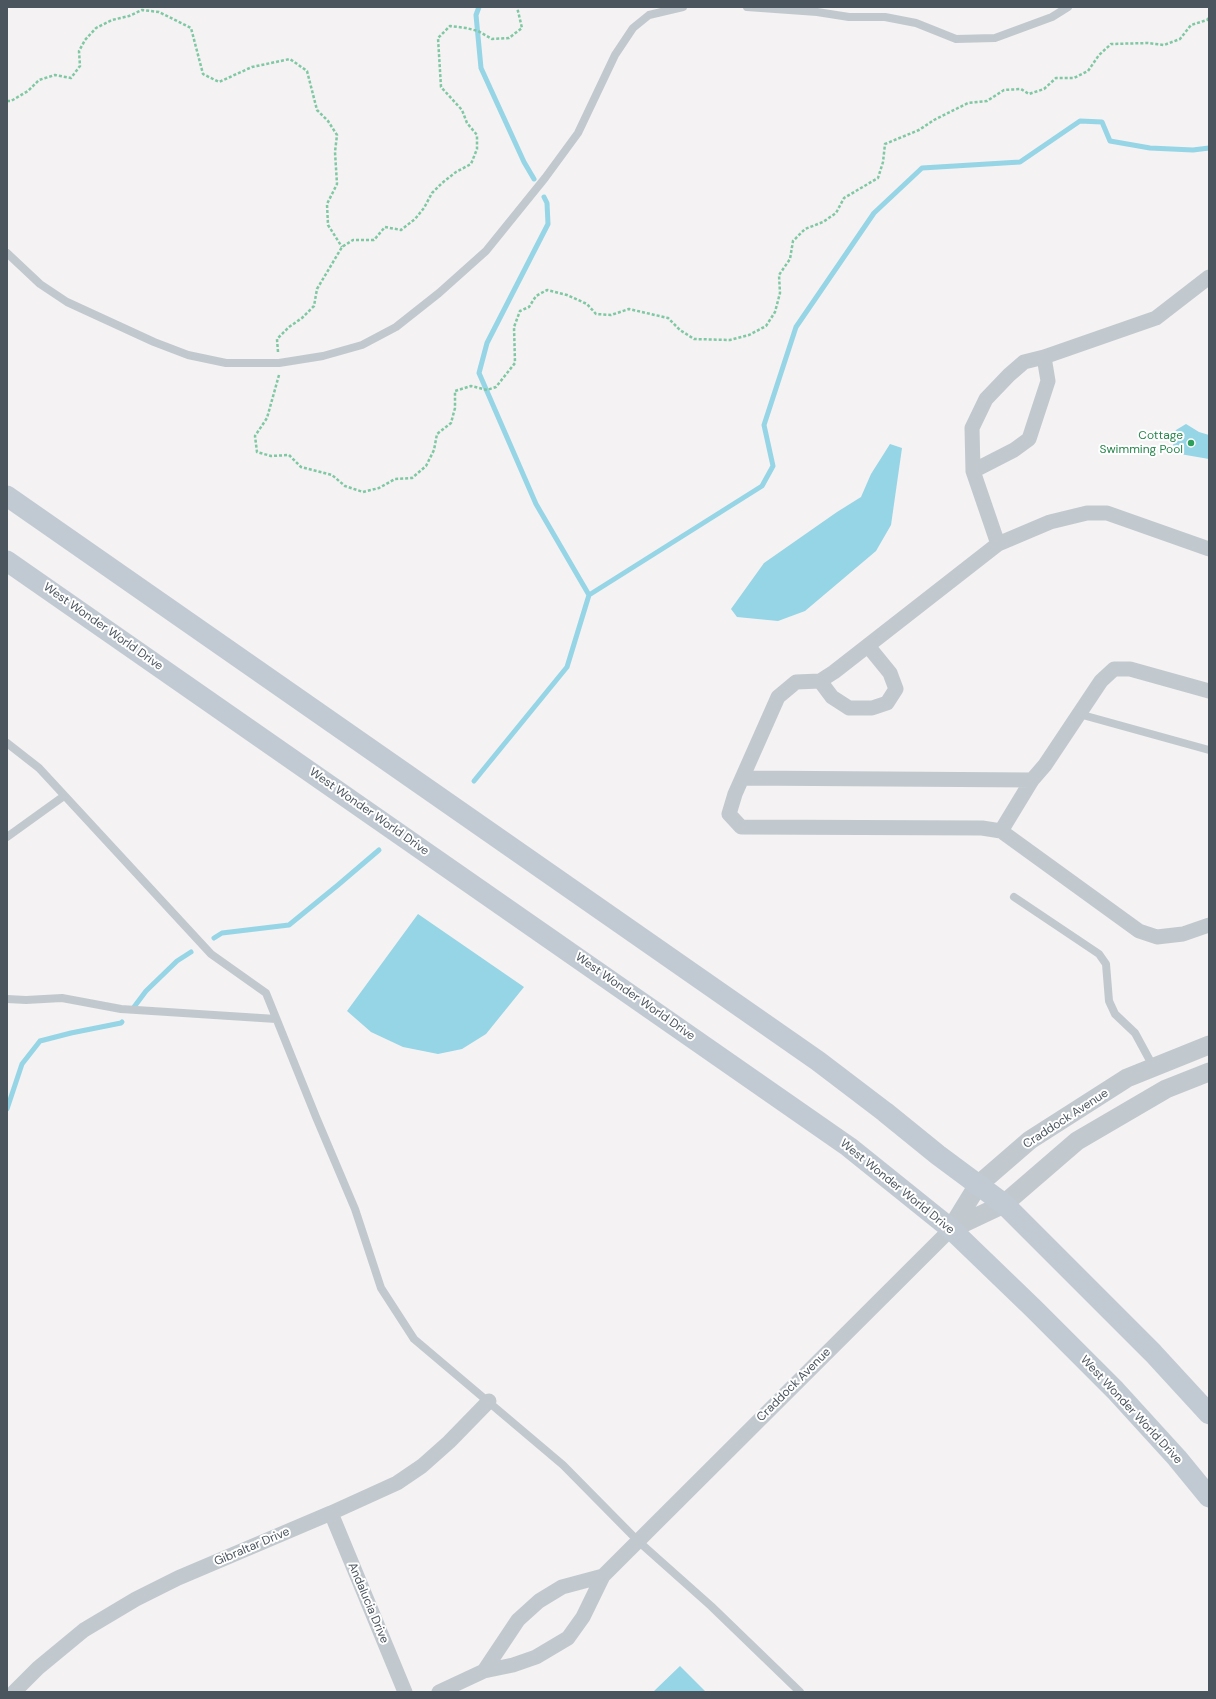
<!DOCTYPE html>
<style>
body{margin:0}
#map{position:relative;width:1216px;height:1699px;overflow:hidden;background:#f4f2f2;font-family:"DM Sans",sans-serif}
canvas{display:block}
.frame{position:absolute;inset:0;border:8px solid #4b555e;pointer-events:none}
</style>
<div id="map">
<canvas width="1216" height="1699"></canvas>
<div class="frame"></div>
</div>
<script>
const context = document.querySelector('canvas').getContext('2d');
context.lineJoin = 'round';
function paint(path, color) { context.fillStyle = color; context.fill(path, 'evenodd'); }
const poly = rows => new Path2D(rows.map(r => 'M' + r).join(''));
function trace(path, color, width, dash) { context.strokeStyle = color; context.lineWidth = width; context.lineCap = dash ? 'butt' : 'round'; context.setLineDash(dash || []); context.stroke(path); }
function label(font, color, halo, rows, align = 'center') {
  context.font = font + ' "DM Sans",sans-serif'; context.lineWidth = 4; context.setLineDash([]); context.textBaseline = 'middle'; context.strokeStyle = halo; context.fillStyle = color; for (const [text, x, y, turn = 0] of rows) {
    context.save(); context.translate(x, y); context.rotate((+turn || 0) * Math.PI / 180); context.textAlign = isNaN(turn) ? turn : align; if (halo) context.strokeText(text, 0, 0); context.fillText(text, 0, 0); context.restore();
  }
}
paint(poly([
 [1186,424,1199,432,1209,435,1209,459,1180,454,1175,451,1172,440,1176,430],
 [890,444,902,448,891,525,876,551,805,611,778,621,737,617,731,609,764,563,837,512,861,497,871,474],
 [418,914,524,987,486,1034,462,1049,438,1054,403,1047,371,1032,347,1011],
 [680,1666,706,1692,653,1692]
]), '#95d5e6');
trace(poly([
 [479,7,476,15,481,68,524,162,534,179],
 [544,197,547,203,548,224,487,343,479,373,536,504,589,595],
 [474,781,567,667,589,595,762,486,773,466,764,425,796,327,874,213,922,168,1020,162,1080,121,1102,122,1110,141,1150,148,1193,150,1209,148],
 [214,938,222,933,289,925,338,885,379,850],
 [134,1007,146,991,177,961,191,952],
 [7,1109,22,1064,40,1041,71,1033,121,1023,122,1022]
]), '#95d5e6', 5);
trace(poly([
 [7,101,11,101,28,91,39,80,55,75,71,78,80,66,79,51,85,40,96,28,112,20,129,16,142,10,159,12,191,28,203,74,219,82,252,67,290,59,307,71,317,110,328,121,337,135,335,152,337,184,327,204,328,225,342,247],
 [278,352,277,339,289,327,302,318,314,306,317,289,342,247,353,240,374,240,385,227,401,230,415,219,424,208,432,193,442,183,456,172,471,164,477,149,477,135,467,123,462,110,441,87,438,38,450,26,466,28,478,31,492,39,509,38,522,28,517,7],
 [279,375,267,418,255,436,257,452,271,456,289,455,301,467,332,475,345,486,363,492,379,488,395,479,412,478,426,466,434,450,437,434,451,423,455,408,455,391,471,386,487,390,496,387,515,363,514,327,520,311,529,307,536,296,547,290,567,295,587,304,596,314,611,315,629,309,668,318,680,330,694,339,730,340,749,335,766,326,775,312,780,293,779,275,790,259,793,241,805,229,823,222,836,213,844,198,878,178,883,162,885,144,919,130,934,120,968,103,987,101,1004,90,1021,89,1029,94,1044,89,1056,78,1074,78,1088,71,1099,55,1111,44,1148,43,1164,45,1180,39,1191,25,1207,20,1209,18]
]), '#7fc8a4', 2.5, [3, 2]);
trace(poly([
 [747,7,817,12,849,17,885,17,916,23,956,39,995,38,1052,17,1068,7],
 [7,253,40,284,67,302,154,342,188,355,226,363,279,363,323,356,362,345,396,327,439,293,486,251,545,178,578,133,615,55,633,28,649,15,683,7],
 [1079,714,1209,750],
 [7,743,39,768,211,954,266,993,316,1117,355,1209,381,1288,414,1339,563,1465,638,1541,711,1606,800,1692],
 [7,837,64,796],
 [1014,897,1099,954,1106,964,1109,1001,1115,1014,1135,1033,1154,1068],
 [7,999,26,1000,62,998,121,1009,276,1019]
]), '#c1c9cf', 8);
trace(poly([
 [973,471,1014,450,1029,439,1048,381,1044,357],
 [998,544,973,471,972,428,986,399,1009,375,1024,362,1044,357,1156,318,1209,277],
 [1209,549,1107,513,1087,513,1050,522,998,544,834,672,820,681,796,682,778,697,735,794,729,814,741,827,982,828,1001,831,1139,931,1157,937,1183,934,1209,925],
 [820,681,832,697,849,708,872,708,887,703,896,689,890,673,868,646],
 [742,778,1032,780,1045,765,1101,681,1114,669,1130,669,1209,691],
 [1001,831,1032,780],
 [331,1513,405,1692],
 [484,1671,518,1620,539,1601,562,1587,603,1576],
 [14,1692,38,1668,84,1630,136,1599,178,1578,331,1513,397,1483,422,1466,449,1442,489,1401],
 [439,1692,484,1671,513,1665,536,1657,568,1638,583,1617,603,1576,951,1229]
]), '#c1c9cf', 15);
trace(poly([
 [951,1229,978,1185,1030,1140,1127,1078,1209,1045],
 [951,1229,1004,1204,1077,1141,1166,1089,1209,1072]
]), '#c1c9cf', 19);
trace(poly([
 [7,496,818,1061,885,1112,938,1155,1004,1204,1153,1353,1209,1414],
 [7,561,849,1147,951,1229,1034,1309,1115,1390,1177,1458,1209,1497]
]), '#c1cad3', 21);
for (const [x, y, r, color] of [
 [1191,443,4,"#2e9e5b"]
]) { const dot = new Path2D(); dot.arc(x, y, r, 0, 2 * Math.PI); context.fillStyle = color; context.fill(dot); trace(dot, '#fff', 1.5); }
label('12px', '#27864d', '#fff', [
 ["Cottage",1183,436],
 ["Swimming Pool",1183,450]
], 'right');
label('12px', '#4b555e', '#fff', [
 ["West Wonder World Drive",103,627,35],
 ["West Wonder World Drive",369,812,35],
 ["West Wonder World Drive",635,997,35],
 ["Craddock Avenue",1066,1119,-33],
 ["West Wonder World Drive",897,1187,39],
 ["Craddock Avenue",794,1385,-45],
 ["West Wonder World Drive",1131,1410,47],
 ["Gibraltar Drive",252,1547,-23],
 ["Andalucia Drive",368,1603,67]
]);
</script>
